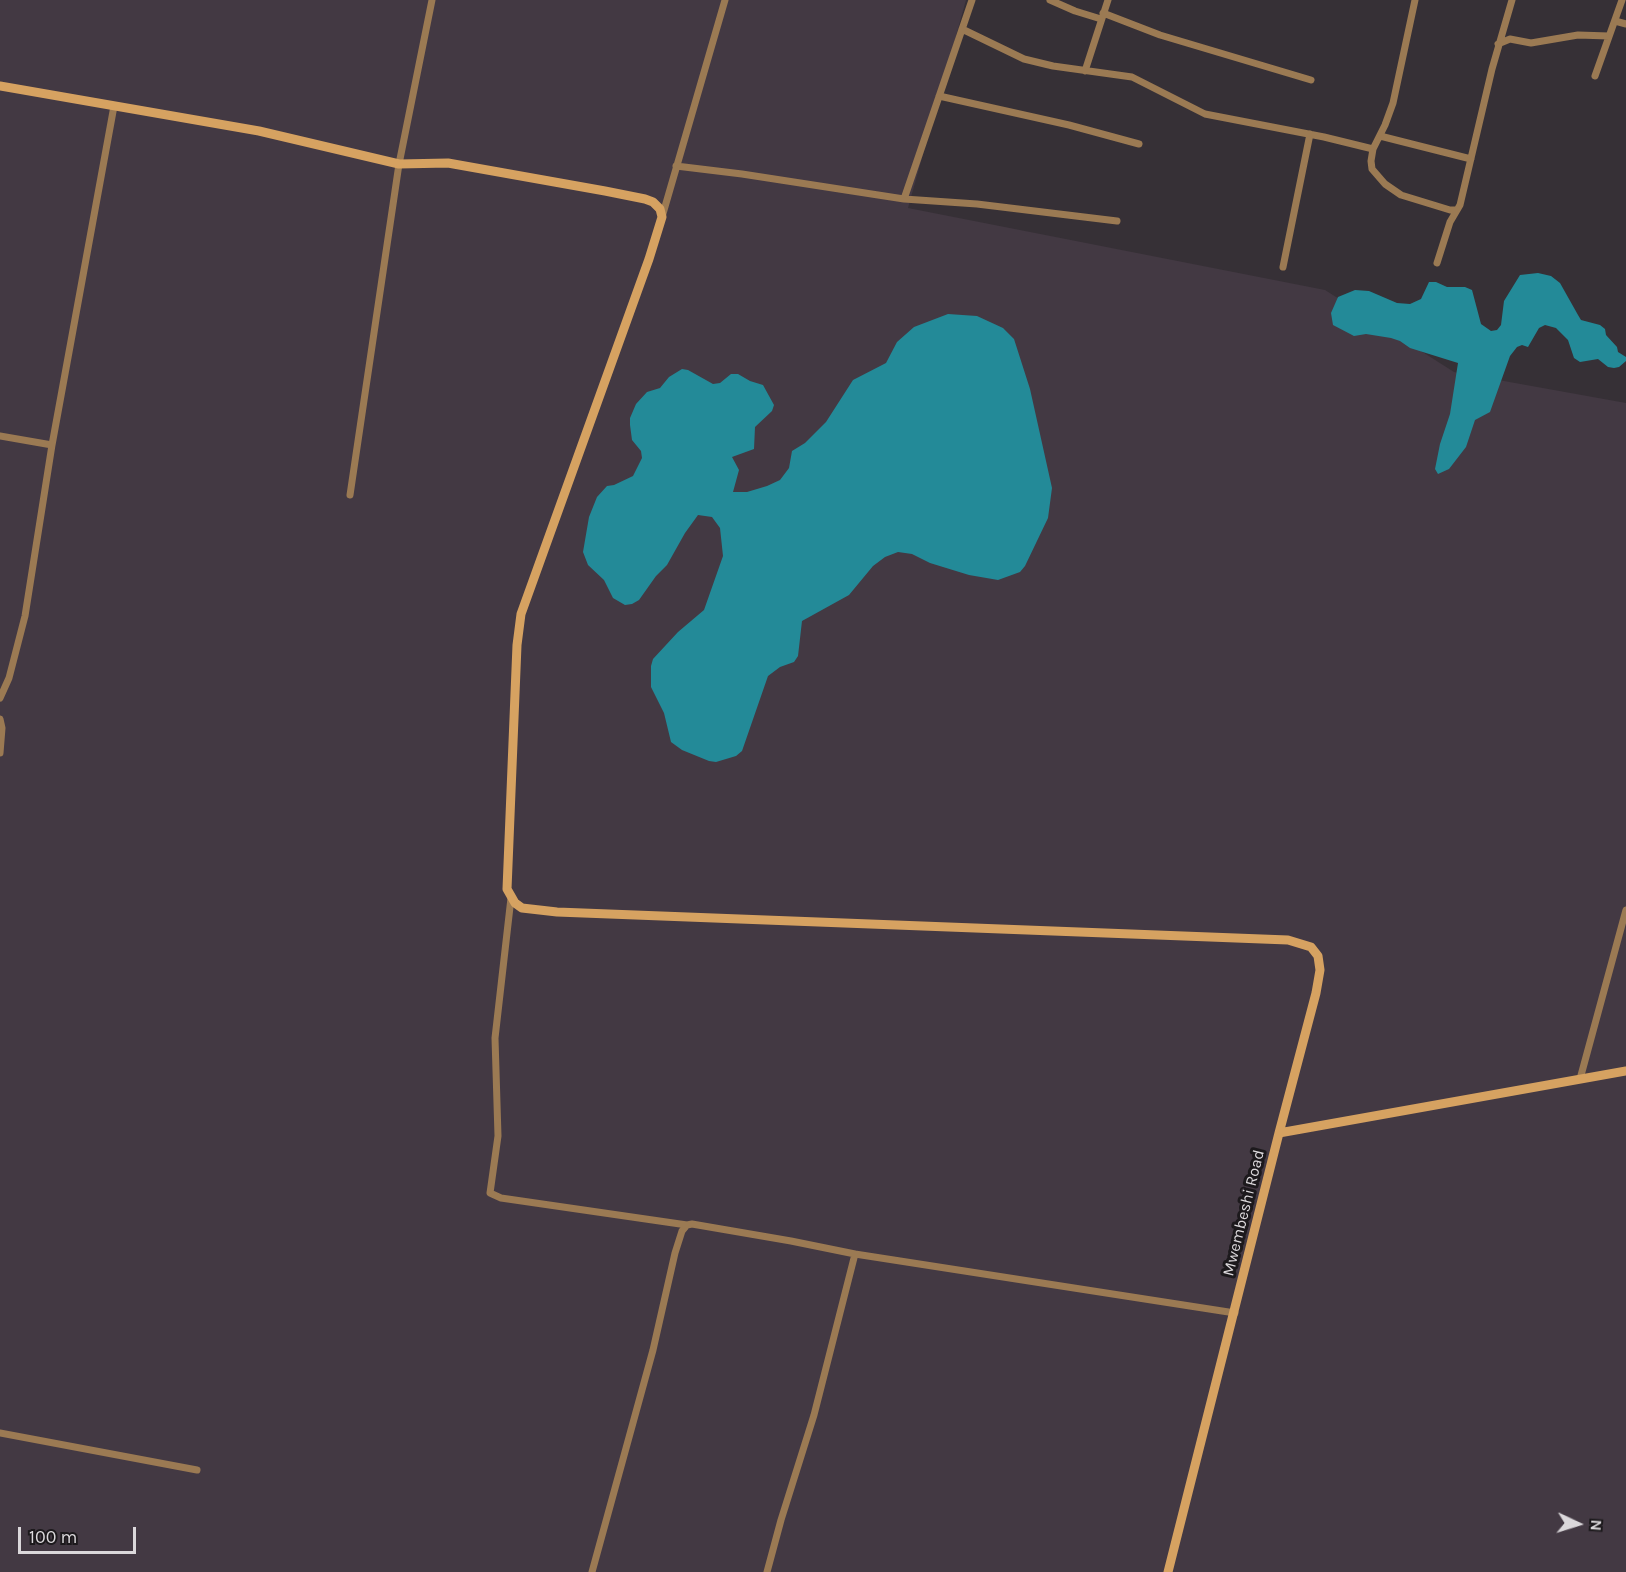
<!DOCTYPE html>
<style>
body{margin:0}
#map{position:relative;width:1626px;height:1572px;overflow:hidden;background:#363036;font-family:Karla,sans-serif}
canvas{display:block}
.north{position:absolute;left:1548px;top:1494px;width:60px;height:60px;-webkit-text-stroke:4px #1c191c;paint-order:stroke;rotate:94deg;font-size:16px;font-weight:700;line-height:24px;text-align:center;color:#dbd8db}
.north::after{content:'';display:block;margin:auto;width:21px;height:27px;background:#dbd8db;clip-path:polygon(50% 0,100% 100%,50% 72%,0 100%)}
.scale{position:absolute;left:18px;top:1527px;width:118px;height:27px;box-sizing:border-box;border:3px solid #dbd8db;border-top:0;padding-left:8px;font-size:18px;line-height:21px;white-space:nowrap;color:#dbd8db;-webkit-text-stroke:4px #1c191c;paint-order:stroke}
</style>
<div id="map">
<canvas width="1626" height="1572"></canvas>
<div class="north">N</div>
<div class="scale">100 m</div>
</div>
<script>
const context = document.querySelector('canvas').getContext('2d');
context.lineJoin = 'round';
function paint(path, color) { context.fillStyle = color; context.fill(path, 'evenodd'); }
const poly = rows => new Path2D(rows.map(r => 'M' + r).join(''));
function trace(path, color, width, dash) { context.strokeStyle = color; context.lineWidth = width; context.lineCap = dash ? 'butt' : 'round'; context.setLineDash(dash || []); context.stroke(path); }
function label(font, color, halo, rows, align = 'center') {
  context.font = font + ' Karla,sans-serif'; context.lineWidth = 6; context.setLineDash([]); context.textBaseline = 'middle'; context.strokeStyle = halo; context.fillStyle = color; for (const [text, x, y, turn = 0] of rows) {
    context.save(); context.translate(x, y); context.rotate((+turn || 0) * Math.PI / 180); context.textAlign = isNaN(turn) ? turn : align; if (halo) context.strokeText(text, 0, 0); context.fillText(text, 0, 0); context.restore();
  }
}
paint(poly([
 [0,0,966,0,908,208,1325,290,1454,372,1626,403,1626,1572,0,1572]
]), '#433943');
paint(poly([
 [1538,273,1551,276,1560,283,1578,315,1581,320,1600,325,1605,329,1606,335,1617,347,1618,352,1626,357,1626,361,1619,367,1614,368,1608,367,1598,359,1580,362,1574,358,1568,340,1556,328,1545,325,1539,328,1528,347,1522,345,1517,347,1510,356,1490,412,1475,420,1466,447,1449,469,1438,474,1435,469,1440,444,1450,414,1458,363,1410,348,1400,341,1391,338,1366,334,1354,336,1333,325,1331,313,1338,297,1355,290,1369,291,1397,303,1410,304,1421,299,1429,282,1436,282,1447,287,1465,287,1472,290,1481,324,1491,331,1497,330,1501,325,1504,301,1520,275],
 [948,314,977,316,1003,328,1014,339,1030,389,1052,488,1048,518,1025,566,1020,572,998,580,969,575,930,563,912,554,898,552,885,557,873,566,849,595,802,621,798,656,794,662,780,667,768,676,742,751,736,756,716,762,709,761,682,750,671,742,664,713,651,687,651,666,653,659,678,632,704,610,723,556,720,528,712,517,698,515,685,533,667,565,656,576,639,600,632,604,625,605,613,598,604,580,588,565,583,552,589,517,597,497,607,486,614,485,633,476,642,458,641,451,632,440,630,425,630,418,636,404,647,392,660,388,669,377,682,369,688,370,713,384,720,383,731,374,738,374,750,381,763,385,774,405,772,411,755,427,754,449,732,457,739,470,733,492,747,492,767,486,780,480,789,468,792,451,805,443,826,422,853,380,886,363,897,342,914,327]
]), '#238a98');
trace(poly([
 [1050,0,1075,11,1101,19],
 [1415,0,1393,103,1385,125,1373,149,1371,161,1372,169,1385,184,1401,195,1450,210,1456,210],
 [1103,13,1160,35,1311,80],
 [1615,21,1626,24],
 [962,29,1024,59,1053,66,1132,77,1205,114,1324,137,1373,149],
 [1498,44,1510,39,1531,43,1578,35,1609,36],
 [1085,71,1108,0],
 [1595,76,1622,0],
 [939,96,1069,125,1139,144],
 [1380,136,1471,159],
 [676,166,742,174,904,199,977,204,1117,221],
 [904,199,972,0],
 [662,217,725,0],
 [1437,263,1450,222,1460,205,1492,69,1512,0],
 [1283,267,1310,134],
 [0,436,52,445],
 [350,495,399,164,432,0],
 [0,698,9,678,25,616,52,445,114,106],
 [0,719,2,728,0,753],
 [511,898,495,1038,498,1136,490,1193,501,1198,687,1225],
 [1580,1079,1626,910],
 [0,1433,197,1470],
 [592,1572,653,1350,675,1253,682,1231,687,1225,692,1224,791,1241,855,1254,1235,1313],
 [767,1572,781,1520,814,1415,855,1254]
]), '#9b7a53', 7);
trace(poly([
 [0,86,259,131,399,164,448,163,605,191,645,199,653,202,660,209,662,217,649,259,521,614,517,645,507,889,515,903,522,908,557,912,1288,940,1311,947,1318,956,1320,970,1316,993,1279,1133,1168,1572],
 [1279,1133,1626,1071]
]), '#d6a261', 9);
label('16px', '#dbd8db', '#1c191c', [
 ["Mwembeshi Road",1244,1213,-76]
]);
</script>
